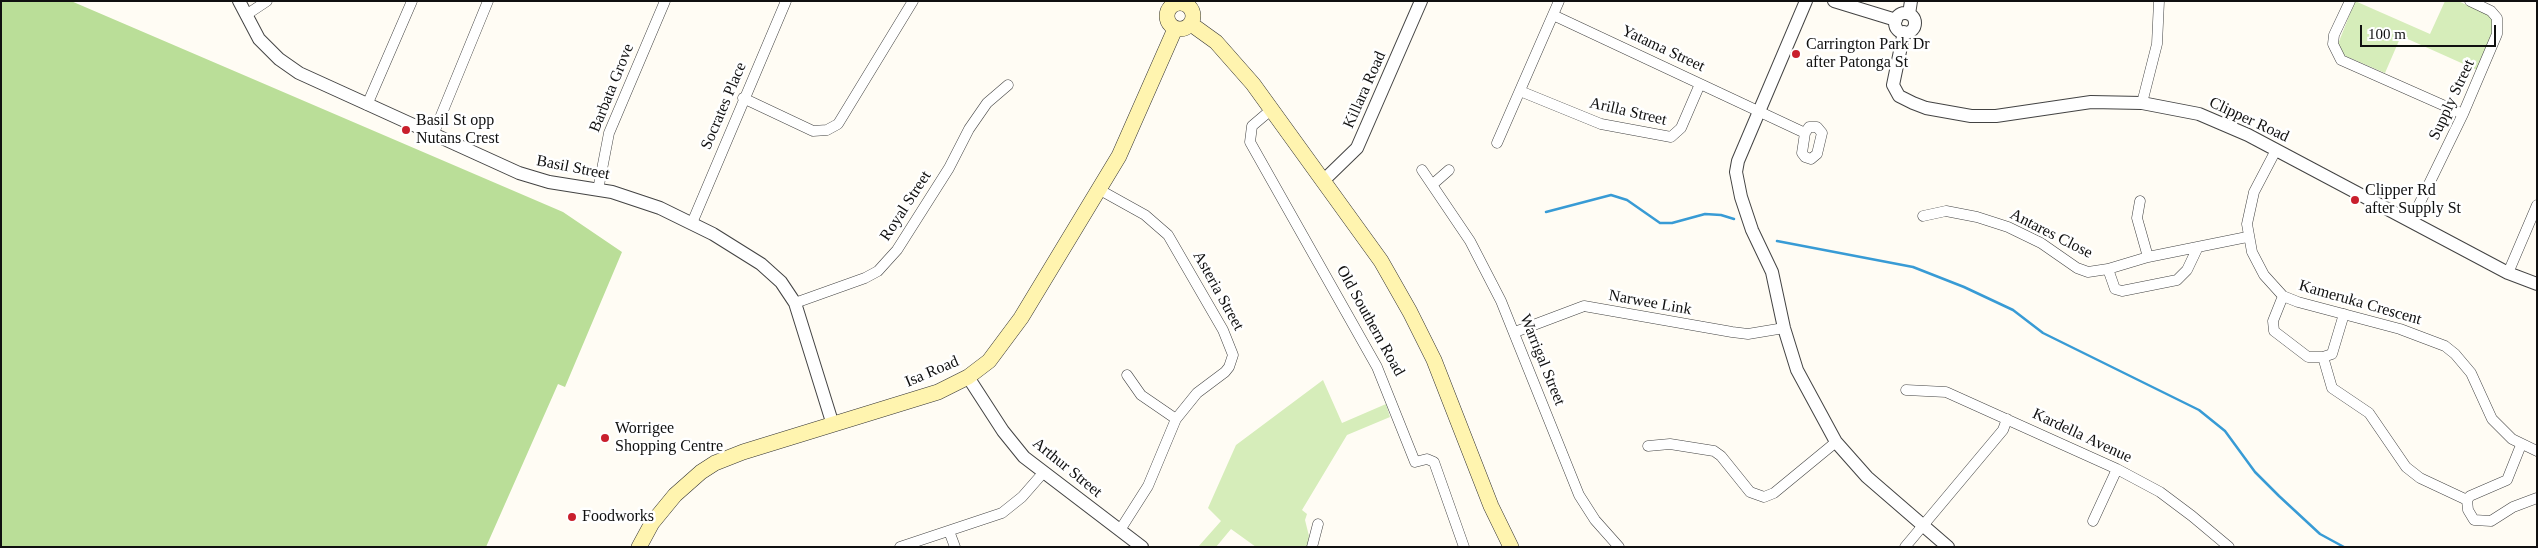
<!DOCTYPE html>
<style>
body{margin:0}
#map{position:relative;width:2538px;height:548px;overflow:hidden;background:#fffcf4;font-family:Georgia,serif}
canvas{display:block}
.frame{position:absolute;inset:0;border:2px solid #101010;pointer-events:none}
.scale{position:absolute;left:2360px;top:25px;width:136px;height:22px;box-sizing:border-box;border:2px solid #101010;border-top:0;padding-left:6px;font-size:15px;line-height:18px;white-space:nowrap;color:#101010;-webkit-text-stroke:4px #fff;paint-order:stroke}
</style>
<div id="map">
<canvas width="2538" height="548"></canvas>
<div class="frame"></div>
<div class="scale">100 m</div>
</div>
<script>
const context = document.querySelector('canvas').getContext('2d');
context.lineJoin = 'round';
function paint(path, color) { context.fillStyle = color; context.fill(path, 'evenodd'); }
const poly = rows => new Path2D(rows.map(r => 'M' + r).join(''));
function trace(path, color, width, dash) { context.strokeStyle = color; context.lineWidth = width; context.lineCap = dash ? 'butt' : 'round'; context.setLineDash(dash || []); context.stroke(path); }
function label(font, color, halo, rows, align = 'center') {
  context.font = font + ' Georgia,serif'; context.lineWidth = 5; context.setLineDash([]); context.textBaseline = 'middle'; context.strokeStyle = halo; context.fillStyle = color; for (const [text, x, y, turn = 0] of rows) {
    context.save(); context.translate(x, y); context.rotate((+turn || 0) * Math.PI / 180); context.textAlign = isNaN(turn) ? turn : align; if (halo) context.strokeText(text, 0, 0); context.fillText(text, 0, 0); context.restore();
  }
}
paint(poly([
 [2355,1,2430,34,2445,1,2458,1,2489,15,2492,20,2493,32,2477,70,2401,36,2385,73,2343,55,2338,44],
 [1323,380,1342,423,1386,404,1390,417,1347,435,1302,510,1307,514,1305,520,1309,536,1308,547,1256,547,1231,529,1216,547,1198,547,1221,521,1208,508,1236,445]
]), '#d6edba');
paint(poly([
 [1,1,71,1,563,212,622,252,565,387,558,384,486,547,1,547]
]), '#bade98');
trace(poly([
 [1546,212,1611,195,1627,200,1660,223,1672,223,1705,214,1721,215,1734,219],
 [1777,241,1913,267,1964,287,2013,310,2043,333,2199,410,2225,431,2255,472,2279,496,2320,534,2344,547]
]), '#389bd5', 2.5);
const minor = poly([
 [2350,1,2334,35,2333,44,2341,60,2463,114],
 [246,15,267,1],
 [1553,15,1805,133,1809,127,1817,127,1822,133,1817,154,1811,159,1805,157,1802,153,1805,133],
 [1520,91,1601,124,1671,137,1681,128,1700,84],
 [743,98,813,131,827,130,838,124,913,1],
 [2142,103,2157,44,2159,1],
 [367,105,412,1],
 [1272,109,1252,126,1250,142,1377,367,1415,462,1427,459,1434,462,1464,547],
 [433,135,488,1],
 [1497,143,1559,1],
 [2276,150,2254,192,2247,224,2252,252,2264,275,2283,296,2298,302,2400,329,2445,346,2455,354,2471,373,2492,419,2512,439,2537,451],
 [1422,170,1470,241,1501,301,1579,495,1595,520,1619,547],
 [1433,184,1449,170],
 [598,190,609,133,665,1],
 [1100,190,1145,215,1168,235,1223,330,1233,355,1229,367,1225,372,1197,393,1176,419,1148,486,1120,530],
 [2140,201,2137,218,2148,257],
 [1923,216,1946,211,1977,217,2008,227,2041,243,2077,268,2088,272,2108,269,2148,257,2247,237],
 [2411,221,2463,114,2497,34,2497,18,2491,11,2470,1],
 [692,223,786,1],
 [2108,269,2115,289,2122,291,2177,280,2187,270,2197,249],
 [2508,273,2537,205],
 [2283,296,2273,321,2274,331,2308,357,2323,357,2332,354,2344,314],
 [795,303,865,278,878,271,887,261,897,250,949,168,969,129,987,103,1008,85],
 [1515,332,1584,306,1732,332,1748,334,1784,328],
 [2323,357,2332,388,2369,413,2406,467,2420,478,2467,500],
 [1127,375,1141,395,1176,419],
 [1906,390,1946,392,2117,469,2160,492,2192,516,2229,547],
 [2521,445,2507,480,2470,496,2467,500,2468,510,2474,520,2491,521,2513,507,2537,498],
 [1648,446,1670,444,1714,451,1721,456,1750,492,1764,497,1774,493,1836,442],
 [2093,521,2117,469],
 [949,531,955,547],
 [900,547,1002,513,1022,497,1043,473],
 [1312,547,1318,524],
 [1905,547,2003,430,2007,419]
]);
const tertiary = poly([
 [239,1,259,39,279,59,299,73,519,173,549,182,612,192,660,208,713,234,761,264,781,282,795,303,833,425],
 [1806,1,1738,161,1736,172,1741,197,1752,230,1772,272,1784,328,1797,370,1836,442,1867,477,1948,547],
 [1834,1,1896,20],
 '1895 23a10 10 0 1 1 20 0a10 10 0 1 1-20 0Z',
 [1909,14,1911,1],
 [1904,32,1893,85,1899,96,1913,103,1926,108,1971,116,1996,116,2091,102,2142,103,2199,114,2248,135,2508,273,2537,284],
 [1323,181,1357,148,1421,1],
 [968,377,1003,431,1024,457,1142,547]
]);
const secondary = poly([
 '1167 16a13 13 0 1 1 26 0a13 13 0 1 1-26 0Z',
 [1191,24,1216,42,1253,84,1381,261,1410,312,1434,360,1491,506,1511,547],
 [639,547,652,523,675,495,701,472,715,463,743,452,938,392,968,377,989,361,1021,318,1119,156,1175,29]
]);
trace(minor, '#434343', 11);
trace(tertiary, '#434343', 14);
trace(secondary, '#323232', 16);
trace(minor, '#fff', 10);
trace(tertiary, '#fff', 12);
trace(secondary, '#fff4af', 15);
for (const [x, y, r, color] of [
 [1796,54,5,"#c91f2d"],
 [406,130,5,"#c91f2d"],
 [2355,200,5,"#c91f2d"],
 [605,438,5,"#c91f2d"],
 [572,517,5,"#c91f2d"]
]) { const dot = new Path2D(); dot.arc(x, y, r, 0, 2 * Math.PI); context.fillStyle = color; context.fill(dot); trace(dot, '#fff', 2); }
label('16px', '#101010', '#fff', [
 ["Carrington Park Dr",1806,45],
 ["after Patonga St",1806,63],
 ["Basil St opp",416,121],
 ["Nutans Crest",416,139],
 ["Clipper Rd",2365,191],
 ["after Supply St",2365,209],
 ["Worrigee",615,429],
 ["Shopping Centre",615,447],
 ["Foodworks",582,517]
], 'left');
label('16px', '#101010', '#fff', [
 ["Yatama Street",1663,49,25],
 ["Barbata Grove",612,88,-68],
 ["Killara Road",1365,90,-66],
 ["Supply Street",2452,100,-65],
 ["Socrates Place",724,106,-67],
 ["Arilla Street",1628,112,13],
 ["Clipper Road",2249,120,25],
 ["Basil Street",573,168,11],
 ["Royal Street",906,206,-57],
 ["Antares Close",2051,234,27],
 ["Asteria Street",1218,291,61],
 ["Narwee Link",1650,303,10],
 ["Kameruka Crescent",2360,303,16],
 ["Old Southern Road",1370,321,61],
 ["Warrigal Street",1542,360,68],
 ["Isa Road",932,372,-23],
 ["Kardella Avenue",2082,436,25],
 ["Arthur Street",1067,468,39]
]);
</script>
